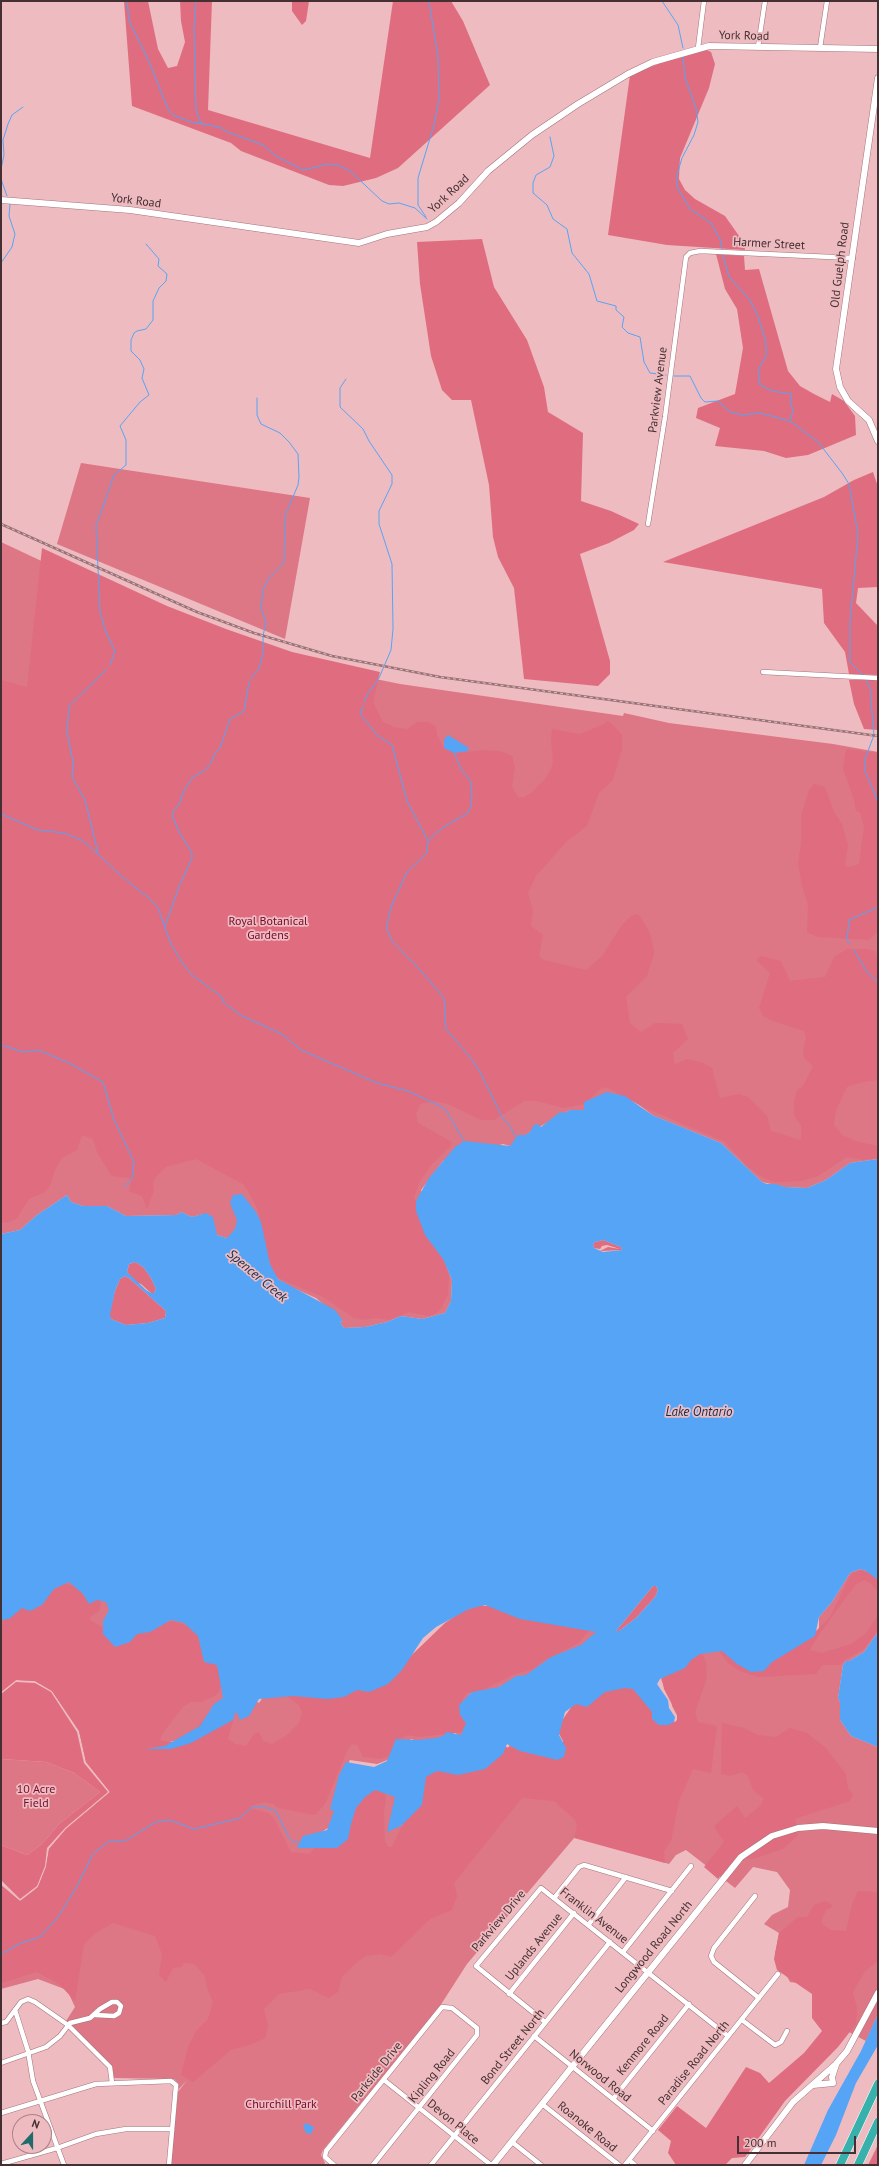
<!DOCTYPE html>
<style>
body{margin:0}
#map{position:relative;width:879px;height:2166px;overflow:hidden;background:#eebbc0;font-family:"PT Sans",sans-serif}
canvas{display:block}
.frame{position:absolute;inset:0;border:2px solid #443033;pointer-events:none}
.north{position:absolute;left:12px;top:2114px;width:40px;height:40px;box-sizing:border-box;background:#eebbc0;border:1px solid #aa8388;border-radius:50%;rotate:21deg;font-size:11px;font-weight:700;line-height:16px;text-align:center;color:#443033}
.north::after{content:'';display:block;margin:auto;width:14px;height:18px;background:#216c6a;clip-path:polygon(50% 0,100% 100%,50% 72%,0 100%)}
.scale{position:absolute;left:737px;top:2136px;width:119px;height:18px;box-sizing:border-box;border:2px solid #443033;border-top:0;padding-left:5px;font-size:12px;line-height:14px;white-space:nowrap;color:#443033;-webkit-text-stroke:3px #eebbc0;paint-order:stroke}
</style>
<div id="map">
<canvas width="879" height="2166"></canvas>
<div class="frame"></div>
<div class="north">N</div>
<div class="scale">200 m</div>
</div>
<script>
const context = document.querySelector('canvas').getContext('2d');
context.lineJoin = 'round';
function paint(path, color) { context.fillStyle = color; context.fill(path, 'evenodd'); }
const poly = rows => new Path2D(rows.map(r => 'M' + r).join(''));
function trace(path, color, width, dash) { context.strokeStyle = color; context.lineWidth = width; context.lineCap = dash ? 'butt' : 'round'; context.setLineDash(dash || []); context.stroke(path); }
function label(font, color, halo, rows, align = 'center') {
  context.font = font + ' "PT Sans",sans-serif'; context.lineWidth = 3.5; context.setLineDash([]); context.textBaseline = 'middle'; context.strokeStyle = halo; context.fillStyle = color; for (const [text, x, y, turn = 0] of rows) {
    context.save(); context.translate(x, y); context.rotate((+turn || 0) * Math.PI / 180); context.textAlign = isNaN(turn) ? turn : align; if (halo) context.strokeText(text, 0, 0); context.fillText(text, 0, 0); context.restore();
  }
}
paint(poly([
 [81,463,310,498,285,639,57,544],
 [1,542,133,604,293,662,400,684,623,716,624,713,669,723,833,744,878,752,878,1159,850,1163,826,1180,807,1188,785,1187,762,1182,721,1143,652,1115,633,1100,585,1107,584,1110,570,1110,530,1132,510,1146,503,1144,443,1161,421,1190,443,1259,452,1280,451,1301,445,1313,422,1319,401,1316,387,1322,365,1327,344,1328,340,1322,343,1321,316,1298,289,1286,278,1279,270,1264,227,1238,217,1235,203,1214,192,1217,181,1212,177,1215,126,1216,107,1206,83,1206,71,1202,67,1195,37,1215,20,1230,1,1234],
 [860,1569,870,1572,878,1580,878,1632,864,1652,849,1661,846,1661,843,1665,838,1698,840,1702,840,1720,851,1736,878,1747,878,2014,866,2041,826,2020,818,2002,815,1991,805,1984,790,1982,775,1954,779,1933,764,1924,772,1915,788,1907,790,1890,777,1872,753,1867,735,1888,686,1850,676,1855,669,1864,575,1837,467,1964,440,2006,323,2150,321,2155,325,2163,324,2165,171,2165,178,2092,187,2080,179,2089,179,2084,174,2079,114,2078,111,2065,66,2021,75,2007,67,1990,38,1979,1,1989,1,1934,4,1933,1,1921,1,1885,20,1901,30,1895,38,1887,46,1867,49,1849,66,1829,110,1792,86,1762,79,1731,52,1691,35,1681,16,1680,1,1692,1,1618,13,1617,26,1606,34,1608,45,1603,57,1586,73,1580,86,1592,93,1602,101,1598,109,1599,113,1607,106,1618,107,1632,118,1645,134,1640,141,1631,153,1630,174,1618,188,1621,202,1634,207,1659,220,1663,222,1677,227,1693,214,1709,231,1701,241,1701,242,1708,253,1699,259,1703,263,1697,296,1693,331,1697,348,1694,363,1687,373,1692,381,1692,432,1638,478,1607,489,1606,510,1613,527,1624,541,1621,598,1629,601,1634,590,1648,559,1659,544,1671,527,1679,520,1677,491,1691,471,1693,463,1703,464,1713,472,1722,468,1737,461,1737,454,1732,452,1737,437,1740,433,1743,417,1741,411,1739,390,1759,377,1764,350,1760,343,1773,338,1795,330,1809,333,1806,338,1809,331,1826,315,1836,302,1839,301,1846,340,1846,352,1837,354,1821,360,1806,371,1793,379,1788,399,1795,392,1829,405,1824,426,1803,430,1775,440,1769,462,1773,480,1769,493,1771,503,1762,511,1741,536,1758,567,1769,579,1763,575,1752,563,1733,571,1708,580,1701,591,1704,609,1689,636,1687,655,1709,654,1722,659,1729,673,1728,681,1723,672,1706,671,1698,665,1690,661,1679,663,1677,689,1664,704,1652,726,1649,740,1662,754,1670,769,1668,776,1660,819,1634,819,1617,832,1602,850,1573],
 [228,1707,234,1707,233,1720,195,1741,175,1747,152,1746,183,1739,204,1723,208,1717],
 [1,1759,46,1762,74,1773,100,1792,60,1823,42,1844,27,1855,1,1845]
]), '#dd7685');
paint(poly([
 [124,1,148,1,158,49,168,68,177,66,185,42,181,21,180,1,212,1,208,110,370,158,393,1,451,1,463,21,490,85,398,168,376,178,343,186,329,185,241,151,231,143,132,106],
 [292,1,309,1,306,21,302,25,292,11],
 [705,49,711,52,715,64,709,88,680,158,679,179,685,190,695,199,725,216,744,243,745,250,667,245,608,235,630,75,668,60],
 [482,239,494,287,527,340,544,387,548,412,583,433,581,501,611,511,639,524,634,530,609,543,580,554,610,661,610,674,598,686,524,679,514,588,498,557,493,537,489,485,471,400,452,400,442,390,431,356,420,284,417,242],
 [716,254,744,256,745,270,759,269,788,371,800,386,814,394,830,402,832,394,844,401,855,416,856,435,808,455,786,458,764,451,715,446,720,428,696,418,698,408,735,394,743,348,737,309,725,289],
 [873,472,878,487,878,587,858,588,856,603,877,625,878,675,849,674,845,652,824,623,822,589,663,562,824,497,854,480],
 [42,548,167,606,226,629,292,652,380,672,373,702,383,722,394,727,407,729,418,722,429,722,436,727,437,735,444,748,454,753,485,750,499,751,512,756,515,767,512,786,518,797,524,797,531,793,544,780,550,771,553,763,551,739,552,729,580,734,604,724,607,721,610,722,622,735,622,749,613,780,599,793,587,826,567,841,536,876,528,893,533,911,531,926,543,935,539,956,544,960,586,970,602,956,622,925,631,916,637,914,640,916,650,933,654,950,653,957,647,976,626,997,630,1023,641,1032,655,1023,682,1024,688,1039,673,1053,674,1063,676,1064,687,1059,703,1063,712,1068,720,1098,739,1094,748,1097,767,1116,771,1131,801,1140,801,1126,794,1115,794,1101,797,1091,804,1084,813,1066,804,1058,803,1051,806,1037,804,1031,773,1021,763,1016,759,1008,770,973,756,960,761,956,781,961,790,981,825,977,834,957,847,949,866,949,875,951,878,957,878,1080,863,1082,847,1087,836,1110,834,1125,842,1135,859,1142,878,1146,878,1158,862,1160,847,1157,818,1176,802,1181,774,1182,760,1176,747,1166,725,1142,641,1106,606,1087,600,1089,585,1104,563,1108,537,1101,524,1101,494,1120,481,1120,448,1104,434,1101,420,1104,416,1114,418,1123,452,1142,450,1147,431,1165,420,1181,414,1197,422,1220,445,1261,449,1275,448,1294,441,1309,435,1314,429,1316,409,1312,389,1320,376,1318,363,1320,354,1318,323,1297,278,1278,272,1273,257,1208,248,1191,243,1184,196,1159,166,1167,155,1178,153,1183,154,1191,147,1209,142,1196,129,1191,131,1180,128,1178,112,1176,109,1172,97,1152,93,1139,82,1135,77,1150,62,1158,55,1170,50,1186,45,1192,29,1199,17,1218,6,1223,1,1222,1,680,27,687],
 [849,680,878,680,878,730,864,729,854,704],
 [846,749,878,753,878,932,869,940,818,937,807,932,808,905,802,886,798,862,801,844,801,816,809,790,814,784,825,787,834,812,842,824,848,845,845,866,850,867,859,864,864,826,860,812,856,811,854,800,843,768],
 [603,1240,621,1247,622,1250,600,1251,608,1247,620,1249,607,1245,602,1246,600,1249,594,1248,593,1244,595,1242],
 [136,1262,144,1268,151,1278,156,1289,154,1293,151,1293,141,1284,137,1283,127,1272,129,1264],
 [125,1276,129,1278,166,1311,165,1318,148,1323,126,1325,111,1319,109,1315,115,1291,120,1279],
 [860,1570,869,1573,878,1580,878,1591,870,1583,864,1580,855,1585,818,1636,810,1650,822,1653,851,1644,864,1635,876,1619,878,1606,878,1630,864,1649,846,1659,840,1665,822,1665,816,1674,758,1677,740,1671,729,1664,716,1647,810,1637,830,1617,851,1574],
 [65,1583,99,1598,101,1604,99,1611,90,1617,90,1620,114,1634,171,1621,189,1626,198,1635,220,1672,222,1682,219,1692,213,1697,201,1702,191,1702,184,1706,162,1734,160,1740,168,1742,176,1742,190,1735,206,1718,235,1714,228,1739,235,1744,246,1746,254,1734,259,1732,263,1741,272,1744,287,1735,299,1723,302,1713,299,1705,285,1695,393,1673,445,1623,462,1611,481,1605,591,1628,579,1643,543,1661,532,1670,515,1674,483,1690,467,1693,462,1700,468,1720,463,1732,419,1737,407,1735,400,1739,389,1756,380,1759,363,1757,357,1745,352,1744,348,1749,325,1804,315,1815,278,1808,273,1804,264,1802,251,1806,251,1808,268,1813,274,1818,291,1852,309,1854,371,1785,384,1789,386,1798,384,1813,385,1841,388,1847,392,1847,429,1767,505,1747,552,1752,561,1750,563,1741,558,1732,563,1719,572,1706,578,1700,617,1686,637,1689,663,1720,675,1722,677,1720,677,1714,664,1689,662,1677,701,1650,706,1663,707,1678,695,1712,698,1722,717,1726,711,1773,693,1769,679,1801,671,1841,664,1851,665,1863,574,1838,577,1826,575,1820,554,1801,522,1798,454,1883,457,1896,452,1910,430,1919,391,1957,380,1954,366,1956,355,1964,342,1977,338,1992,329,1998,310,1989,279,1994,264,2009,268,2026,265,2038,253,2044,231,2050,193,2082,181,2075,188,2047,196,2031,208,2019,213,2002,207,1988,205,1976,194,1964,184,1963,182,1967,173,1968,166,1982,159,1975,162,1954,155,1936,113,1923,94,1934,84,1945,75,2001,59,1984,37,1972,1,1983,1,1885,20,1901,38,1887,46,1867,49,1849,66,1829,110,1792,86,1762,79,1731,52,1691,35,1681,16,1680,1,1692,1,1608],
 [653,1586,656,1586,658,1590,655,1597,636,1618,619,1631,616,1631],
 [16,1682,35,1683,51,1692,77,1732,84,1763,108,1792,65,1828,47,1848,45,1866,37,1886,20,1899,1,1880,1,1845,27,1855,42,1844,60,1823,100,1792,74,1773,46,1762,1,1759,1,1694],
 [722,1723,744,1728,758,1735,776,1737,790,1728,807,1733,826,1748,846,1774,848,1788,853,1795,850,1801,795,1819,798,1835,783,1849,753,1859,737,1856,718,1879,704,1867,724,1842,714,1826,737,1806,745,1818,759,1807,764,1799,753,1790,748,1776,742,1772,730,1776,721,1774],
 [858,1891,878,1892,878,1961,865,1971,853,1992,857,2008,856,2024,838,2047,785,2101,745,2157,732,2158,725,2165,676,2165,668,2153,671,2141,658,2130,677,2106,706,2128,746,2067,760,2073,769,2083,804,2053,822,2031,812,2018,812,1994,777,1970,774,1959,779,1933,798,1917,807,1917,814,1905,826,1901,833,1906,826,1910,822,1919,822,1924,831,1930,846,1931,852,1904],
 [878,2144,878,2165,868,2165,875,2151]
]), '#df6d7f');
paint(poly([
 [448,735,469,748,468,751,454,753,444,748,444,740],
 [607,1092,625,1096,652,1115,721,1143,762,1182,767,1184,776,1184,785,1187,807,1188,826,1180,850,1163,878,1159,878,1580,866,1571,860,1569,850,1573,832,1602,819,1617,815,1636,772,1662,764,1671,751,1672,737,1664,722,1651,700,1654,691,1660,685,1668,660,1679,657,1684,668,1700,669,1708,675,1717,674,1722,668,1725,659,1725,652,1719,652,1712,633,1689,625,1688,605,1692,587,1707,576,1704,565,1712,559,1735,566,1748,564,1757,557,1760,520,1751,507,1744,503,1754,485,1769,458,1775,437,1771,426,1777,422,1805,401,1826,387,1832,395,1797,375,1790,365,1797,356,1808,351,1824,348,1839,337,1848,297,1848,303,1836,327,1830,334,1811,330,1809,339,1775,346,1762,374,1767,387,1761,396,1739,417,1740,436,1738,443,1736,447,1732,461,1735,466,1723,460,1715,459,1705,472,1692,499,1687,516,1676,526,1675,551,1657,581,1645,596,1632,520,1619,485,1605,469,1609,436,1627,423,1638,402,1670,388,1684,374,1690,369,1692,357,1690,344,1697,327,1699,293,1696,259,1699,249,1716,240,1720,236,1711,233,1720,191,1743,171,1749,145,1749,165,1746,200,1726,214,1704,223,1698,217,1665,204,1662,198,1636,184,1623,171,1620,150,1632,137,1634,130,1642,115,1647,103,1634,103,1621,109,1610,106,1602,97,1600,89,1604,83,1594,69,1582,54,1589,42,1605,30,1611,22,1608,9,1619,1,1620,1,1234,20,1230,37,1215,67,1195,71,1202,83,1206,107,1206,126,1216,177,1215,181,1212,192,1217,206,1213,213,1217,217,1235,227,1238,235,1229,237,1220,230,1203,233,1195,242,1194,256,1212,261,1222,270,1264,278,1279,335,1310,343,1321,340,1322,344,1328,365,1327,387,1322,401,1316,422,1319,445,1313,451,1301,452,1280,443,1259,425,1235,416,1211,416,1201,429,1178,455,1147,464,1141,510,1146,518,1135,525,1135,530,1132,534,1125,538,1124,541,1127,560,1112,564,1113,570,1110,584,1110,584,1102],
 [603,1240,621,1247,622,1250,603,1252,594,1248,593,1244,595,1242],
 [136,1262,144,1268,151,1278,156,1289,154,1293,151,1293,146,1290,127,1272,129,1264],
 [125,1276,129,1278,166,1311,165,1318,148,1323,126,1325,111,1319,110,1315,115,1291,120,1279],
 [653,1586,656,1586,658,1590,655,1597,636,1618,619,1631,616,1631],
 [878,1632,878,1747,851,1736,840,1720,840,1702,838,1698,843,1665,846,1661,849,1661,864,1652],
 [878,2014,878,2045,856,2083,836,2135,821,2165,804,2165,828,2110,861,2051],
 [306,2123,314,2127,311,2134,306,2133,303,2126]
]), '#56a4f6');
trace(poly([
 [127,1,129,21,147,57,168,109,173,115,191,122,220,127,225,131,263,145,276,156,303,170,328,164,338,165,350,171,382,201,389,204,399,203,415,208,427,219],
 [196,1,194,28,196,110,200,122,204,124],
 [662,1,678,25,683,48],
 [683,56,685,78,696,108,698,122,694,135,682,158,677,175,677,187,690,209,711,223,721,241,722,249],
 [550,137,554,156,550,167,536,175,533,183,533,193,547,205,553,219,567,229,572,253,589,274,597,301,616,306,616,310,624,317,622,327,628,333,640,337,644,362,650,373,666,375],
 [1,169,4,155,3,140,8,124,12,115,23,107],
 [1,179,7,196],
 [426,217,418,205,418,178,434,125,439,99,438,57,429,1],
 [723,255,729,277,749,299,757,314,766,342,766,357,758,369,760,385,772,391,792,394,790,402,793,411,790,420],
 [1,263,12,247,15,234,9,216,10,204],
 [674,376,690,376,701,398,705,402,718,401,730,412,743,415,760,413,790,421,818,442,842,473,849,484,858,534,850,622,850,662,863,675],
 [346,379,340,388,340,407,363,429,369,441,392,475,392,484,379,511,379,524,392,564,393,629,391,650,379,678,367,695,364,702],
 [110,665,115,651,105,630,100,611,96,526,114,475,126,465,126,440,120,426,140,402,149,395,142,378,144,369,140,360,131,351,131,340,134,333,137,331,146,329,153,320,153,301,159,288,166,281,167,274,158,266,159,259,146,244],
 [250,679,259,669,263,652,263,636,266,622,261,608,263,589,269,578,284,563,285,516,298,485,299,477,298,454,289,442,280,433,261,424,257,415,257,398],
 [866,680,870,688,874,735,865,759,865,771,878,802],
 [363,706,360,714,378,736,392,745,407,801,428,841,427,853,407,872,391,907,387,925,388,932,392,941,422,972,444,998,446,1029,470,1057,480,1072,503,1119,508,1123,516,1137],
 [1,814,38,830,64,833,83,841,98,854,119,874,151,900,158,908,171,944,183,964,192,975,222,997,223,1002,242,1016,282,1034,301,1050,377,1083,408,1091,440,1106,446,1110,464,1141],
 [428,841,442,828,468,813,471,806,472,794,470,780,462,771,454,753],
 [98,853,85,800,72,777,73,762,67,732,69,706,107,669],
 [165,926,180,884,192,858,192,853,179,832,172,815,174,810,179,805,183,792,192,778,205,770,211,763,215,753,220,748,230,719,244,711,249,682],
 [850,944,847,940,849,920,878,907],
 [854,950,867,972,878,983],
 [1,1045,24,1052,38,1050,69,1063,103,1082,114,1120,134,1162,132,1179,124,1187],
 [1,1954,21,1943,40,1937,58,1917,76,1888,93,1854,109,1841,125,1841,156,1822,169,1820,194,1829,240,1818,251,1808,261,1806,276,1811,288,1836,293,1842,299,1842]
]), '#56a4f6', 1);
const street = poly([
 [758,47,765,1],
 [698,48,704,1],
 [820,48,827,1],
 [648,524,665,417,686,257,690,253,700,251,853,258],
 [763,672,878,678],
 [755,1896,714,1948,711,1956,714,1962,759,1998],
 [555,1897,579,1867,584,1865,672,1891],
 [589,1924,626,1877],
 [623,1952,691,1866],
 [509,1994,574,1913],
 [15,2010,28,2051,33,2081,64,2165],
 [742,2020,775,2045,781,2042,787,2031],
 [545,2022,476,1966,541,1888,728,2036],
 [1,2023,6,2022,21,2002,28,1999,35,2002,68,2025,110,2067,112,2083],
 [534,2036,653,2131],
 [1,2063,46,2047,60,2036,70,2023,90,2018,100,2009,112,2002,117,2002,121,2006,119,2013,114,2016,95,2015],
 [384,2080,491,2165],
 [613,2099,689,2004],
 [542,2104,619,2165],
 [1,2113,96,2084,171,2081,176,2085,169,2165],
 [512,2142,541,2165],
 [629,2160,635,2165],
 [1,2164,57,2148,96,2134,126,2129,172,2129],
 [334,2165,325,2157,326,2151,442,2007,452,2008,477,2028,477,2035,373,2165],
 [431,2165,610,1942],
 [625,2165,778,1974]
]);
const secondary = poly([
 [878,78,836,369,840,387,848,401,869,420,878,441],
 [1,200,130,210,359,243,387,234,427,227,436,222,459,203,488,171,532,135,578,104,628,74,653,62,709,46,878,49],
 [813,2085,833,2083,832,2077,836,2065],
 [493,2165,741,1857,772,1836,798,1828,823,1826,878,1831],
 [745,2165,793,2102,836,2064,847,2051,878,1993]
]);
const highway = poly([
 [840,2165,878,2084],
 [858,2165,878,2122]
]);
trace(street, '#a2747a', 5.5);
trace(secondary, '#a2747a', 7);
trace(highway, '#fff', 9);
trace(street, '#fff', 4.5);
trace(secondary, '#fff', 6);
trace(highway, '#38b0ac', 8);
const rail = poly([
 [1,524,197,612,254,633,332,656,440,677,878,736]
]);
trace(rail, '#967377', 2.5);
trace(rail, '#eebbc0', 1, [3]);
label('12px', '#443033', '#eebbc0', [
 ["York Road",744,36,1],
 ["York Road",449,194,-43],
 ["York Road",136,201,7],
 ["Harmer Street",769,244,3],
 ["Old Guelph Road",840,265,-83],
 ["Parkview Avenue",658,390,-83],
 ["Franklin Avenue",594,1916,38],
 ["Parkview Drive",499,1921,-50],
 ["Uplands Avenue",534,1947,-51],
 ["Longwood Road North",654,1947,-51],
 ["Kenmore Road",643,2045,-51],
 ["Bond Street North",513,2047,-51],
 ["Paradise Road North",694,2063,-51],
 ["Parkside Drive",377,2072,-51],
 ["Kipling Road",432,2076,-51],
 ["Norwood Road",600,2076,39],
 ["Devon Place",453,2122,39],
 ["Roanoke Road",587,2127,39]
]);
label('12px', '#75092b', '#eebbc0', [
 ["Royal Botanical",268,922],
 ["Gardens",268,936],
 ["10 Acre",36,1790],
 ["Field",36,1804],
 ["Churchill Park",281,2105]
]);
label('italic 13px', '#0f2f4f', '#eebbc0', [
 ["Spencer Creek",257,1276,40],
 ["Lake Ontario",699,1412]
]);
</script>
